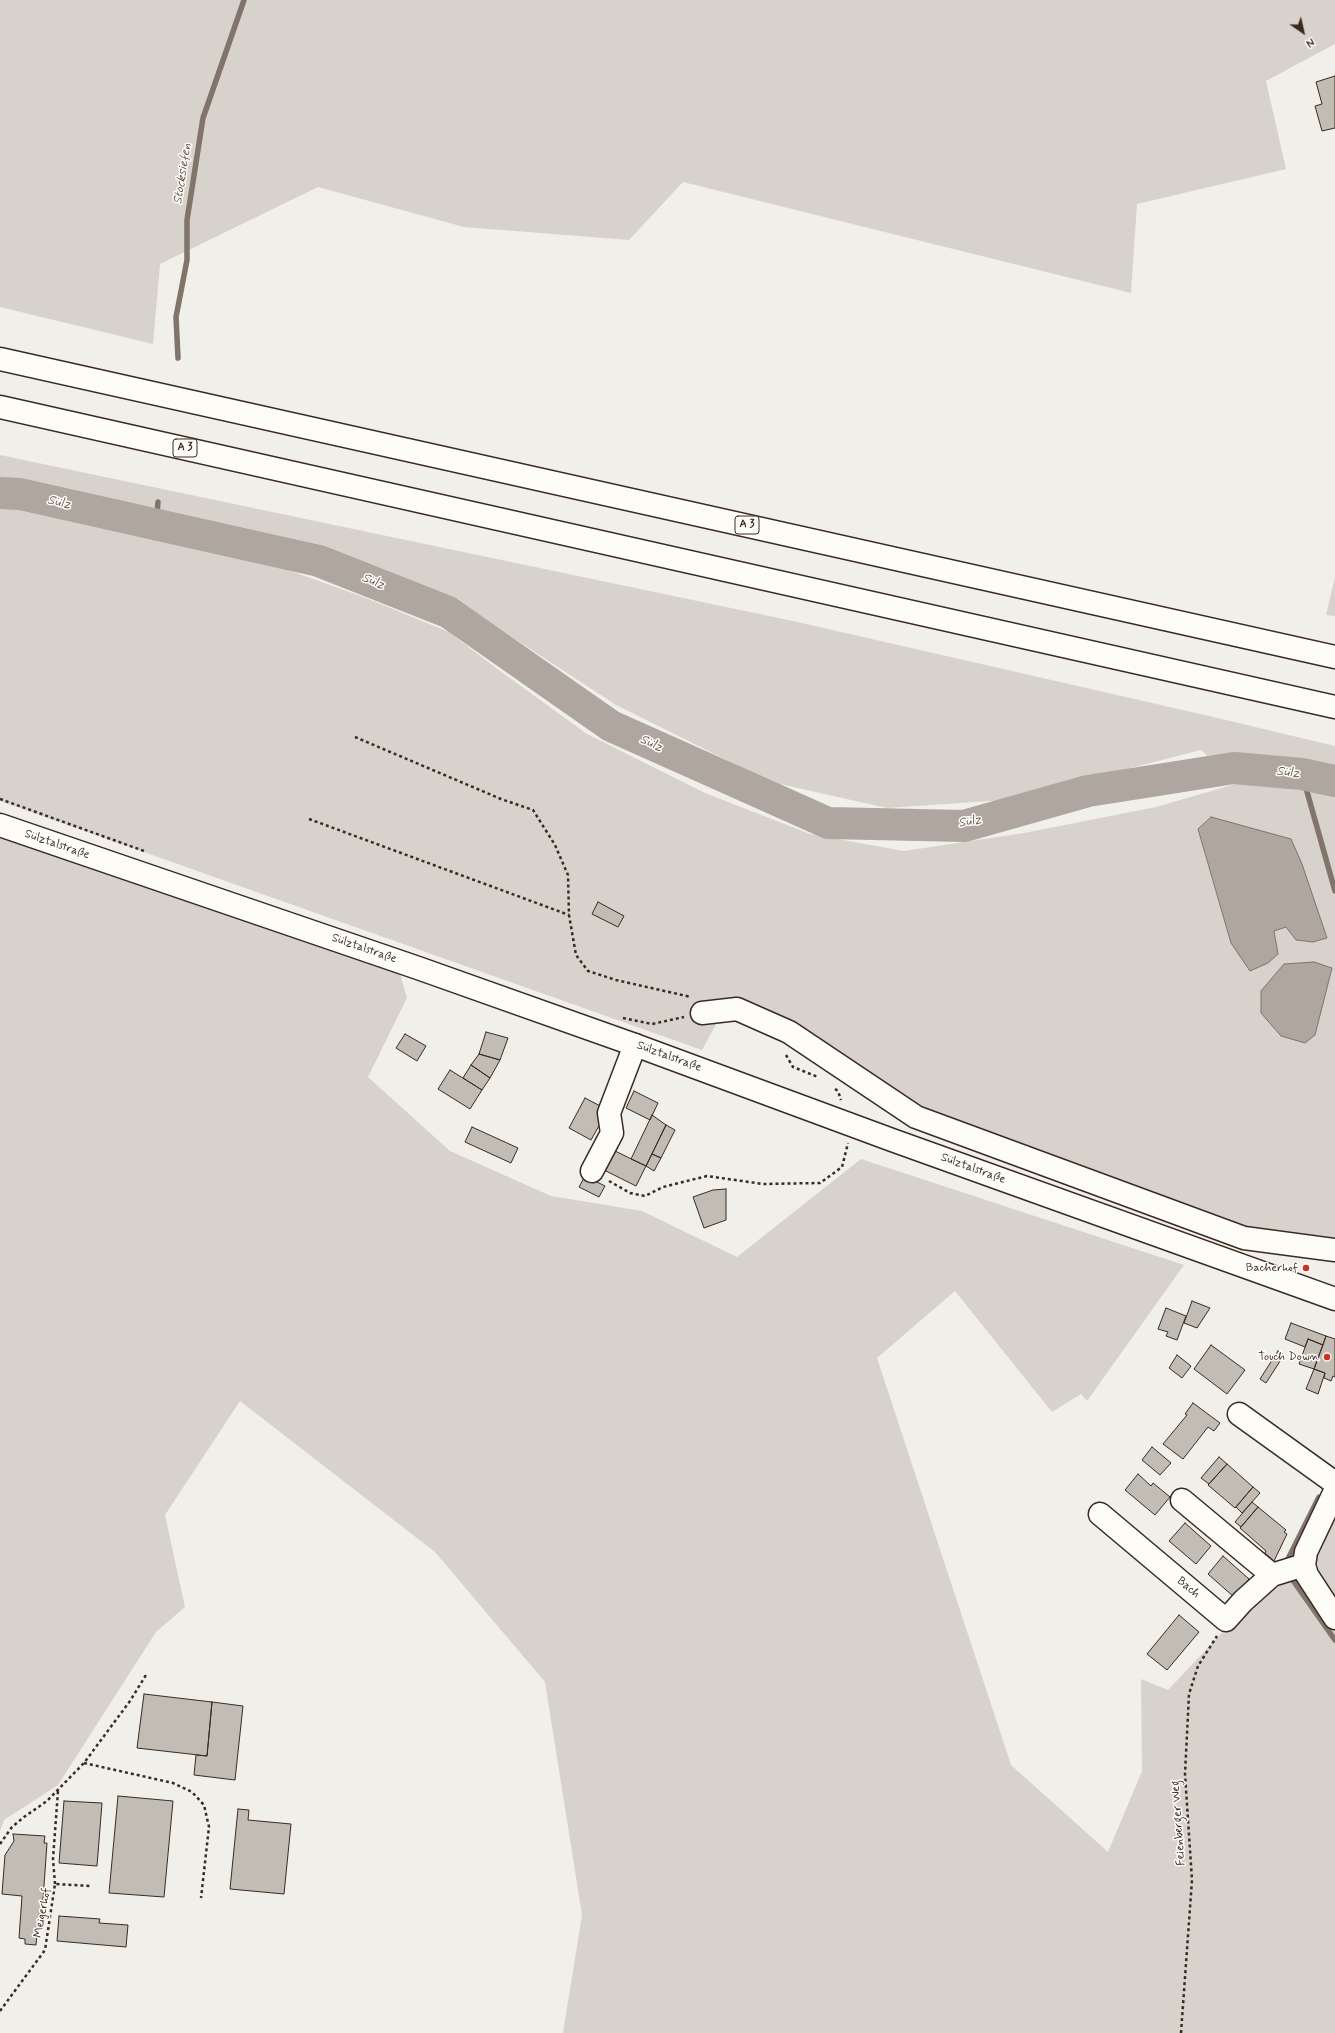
<!DOCTYPE html>
<meta charset="utf-8">
<style>
body{margin:0}
#map{position:relative;width:1335px;height:2033px;overflow:hidden;background:#f1efea;font-family:Mynerve,sans-serif}
canvas{display:block}
.north{position:absolute;left:1283px;top:12px;width:40px;height:40px;-webkit-text-stroke:3px #fdfcf7;paint-order:stroke;rotate:146deg;font-size:11px;font-weight:700;line-height:16px;text-align:center;color:#3b2a1e}
.north::after{content:'';display:block;margin:auto;width:14px;height:18px;background:#3b2a1e;clip-path:polygon(50% 0,100% 100%,50% 72%,0 100%)}
</style>
<div id="map">
<canvas width="1335" height="2033"></canvas>
<div class="north">N</div>
</div>
<script>
const context = document.querySelector('canvas').getContext('2d');
context.lineJoin = 'round';
function paint(path, color) { context.fillStyle = color; context.fill(path, 'evenodd'); }
const poly = rows => new Path2D(rows.map(r => 'M' + r).join(''));
function trace(path, color, width, dash) { context.strokeStyle = color; context.lineWidth = width; context.lineCap = dash ? 'butt' : 'round'; context.setLineDash(dash || []); context.stroke(path); }
function label(font, color, halo, rows, align = 'center') {
  context.font = font + ' Mynerve,sans-serif'; context.lineWidth = 3; context.setLineDash([]); context.textBaseline = 'middle'; context.strokeStyle = halo; context.fillStyle = color; for (const [text, x, y, turn = 0] of rows) {
    context.save(); context.translate(x, y); context.rotate((+turn || 0) * Math.PI / 180); context.textAlign = isNaN(turn) ? turn : align; if (halo) context.strokeText(text, 0, 0); context.fillText(text, 0, 0); context.restore();
  }
}
paint(poly([
 [0,0,1335,0,1335,44,1266,81,1286,169,1137,204,1131,293,683,182,629,240,464,227,318,187,160,264,153,344,0,307],
 [0,455,793,621,1209,716,1335,746,1335,1241,1256,1230,927,1108,726,1006,702,1050,0,801,0,504,288,570,366,598,449,632,496,668,587,734,705,793,810,834,904,851,1024,833,1156,807,1239,783,1201,750,1005,800,887,808,771,782,616,705,472,611,388,571,260,532,21,482,0,480],
 [1211,817,1286,927,1231,943,1198,829],
 [1261,991,1319,1016,1315,1035],
 [1335,577,1335,616,1326,615],
 [0,836,400,974,407,998,368,1077,450,1151,551,1196,642,1211,737,1257,861,1159,1184,1265,1087,1401,1081,1394,1052,1412,955,1291,877,1358,1011,1765,1108,1852,1142,1771,1141,1679,1168,1690,1236,1618,1284,1576,1299,1575,1335,1630,1335,2033,563,2033,582,1915,545,1682,435,1552,240,1401,165,1515,185,1607,156,1632,58,1785,4,1820,0,1831],
 [1335,1509,1335,1605,1320,1578,1316,1556]
]), '#d7d2cc');
const water = poly([
 [1211,817,1291,839,1302,864,1327,938,1313,942,1296,940,1286,927,1274,931,1278,954,1268,963,1250,971,1231,943,1198,829,1211,817],
 [1314,962,1332,968,1315,1035,1305,1043,1281,1036,1261,1013,1261,991,1284,964,1314,962]
]);
paint(water, '#aea69f');
trace(water, '#80746b', 1);
trace(poly([
 [178,358,176,317,187,260,187,220,203,118,244,0],
 [156,524,158,502],
 [1302,774,1335,891],
 [1288,1559,1319,1497],
 [1292,1579,1335,1640]
]), '#80746b', 5.5);
trace(poly([
 [0,493,20,494,319,561,448,612,611,726,828,823,964,826,1088,791,1234,768,1302,774,1335,781]
]), '#aea69f', 32);
const building = poly([
 [1335,76,1335,128,1322,131,1315,106,1322,104,1316,82,1335,76],
 [598,902,624,916,618,927,592,914,598,902],
 [486,1032,508,1038,500,1060,479,1054,486,1032],
 [405,1034,426,1046,417,1061,396,1048,405,1034],
 [479,1054,500,1060,490,1078,471,1065,479,1054],
 [471,1065,490,1078,482,1090,463,1078,471,1065],
 [450,1070,482,1090,470,1109,438,1089,450,1070],
 [634,1091,658,1103,650,1120,626,1108,634,1091],
 [585,1098,608,1110,591,1140,569,1128,585,1098],
 [652,1115,666,1125,646,1166,631,1159,652,1115],
 [666,1125,675,1130,661,1158,652,1154,666,1125],
 [472,1127,518,1148,511,1163,465,1142,472,1127],
 [613,1150,646,1166,636,1186,602,1169,613,1150],
 [652,1154,661,1158,654,1171,646,1166,652,1154],
 [585,1176,605,1186,599,1197,579,1187,585,1176],
 [726,1189,726,1220,704,1228,693,1197,713,1190,726,1189],
 [1192,1301,1210,1308,1197,1328,1184,1323,1192,1301],
 [1166,1308,1186,1316,1177,1340,1166,1336,1168,1332,1158,1329,1166,1308],
 [1291,1323,1326,1336,1323,1345,1308,1339,1305,1347,1285,1339,1291,1323],
 [1326,1336,1335,1339,1335,1377,1333,1376,1331,1381,1324,1378,1325,1373,1314,1369,1326,1336],
 [1308,1339,1323,1345,1314,1369,1299,1364,1308,1339],
 [1211,1345,1245,1370,1227,1394,1194,1369,1211,1345],
 [1278,1351,1284,1355,1266,1383,1260,1379,1278,1351],
 [1177,1355,1191,1366,1182,1378,1169,1368,1177,1355],
 [1314,1369,1325,1373,1318,1394,1306,1389,1314,1369],
 [1193,1403,1220,1423,1214,1431,1208,1427,1183,1459,1163,1444,1187,1415,1185,1414,1193,1403],
 [1152,1447,1171,1463,1160,1475,1142,1460,1152,1447],
 [1219,1457,1227,1464,1209,1484,1201,1478,1219,1457],
 [1227,1464,1253,1487,1235,1508,1208,1485,1227,1464],
 [1138,1474,1151,1486,1153,1483,1170,1497,1155,1515,1125,1490,1138,1474],
 [1253,1487,1260,1493,1242,1513,1236,1507,1253,1487],
 [1252,1502,1258,1507,1241,1527,1235,1522,1252,1502],
 [1258,1507,1286,1530,1284,1532,1287,1534,1274,1561,1265,1553,1266,1551,1240,1528,1258,1507],
 [1185,1523,1211,1546,1196,1564,1169,1541,1185,1523],
 [1223,1556,1249,1579,1234,1597,1208,1574,1223,1556],
 [1179,1615,1199,1632,1167,1670,1147,1654,1179,1615],
 [144,1694,212,1702,207,1756,137,1748,144,1694],
 [212,1702,243,1706,235,1780,194,1775,196,1755,207,1756,212,1702],
 [118,1796,173,1801,164,1897,109,1893,118,1796],
 [64,1801,102,1803,97,1866,59,1863,64,1801],
 [238,1809,249,1810,248,1820,291,1824,284,1894,230,1889,238,1809],
 [13,1834,45,1836,44,1843,47,1843,42,1914,39,1914,36,1945,25,1944,25,1939,19,1938,22,1896,2,1894,5,1855,14,1841,13,1834],
 [59,1916,100,1919,99,1923,128,1925,126,1947,57,1941,59,1916]
]);
paint(building, '#c1bcb4');
trace(building, '#3b2a1e', 1);
const minor = poly([
 [702,1013,737,1009,789,1032,916,1117,1244,1238,1335,1250],
 [592,1171,612,1133,609,1113,635,1045],
 [1239,1414,1335,1483],
 [1335,1491,1306,1552,1304,1565,1307,1575,1335,1618],
 [1182,1500,1272,1575],
 [1100,1514,1226,1620,1243,1601,1272,1575,1304,1565]
]);
const major = poly([
 [0,825,418,968,635,1045,892,1140,1335,1299]
]);
const highway = poly([
 [0,359,1335,657],
 [0,407,1335,707]
]);
trace(minor, '#3b2a1e', 25);
trace(major, '#3b2a1e', 25);
trace(highway, '#3b2a1e', 25);
trace(poly([
 [355,737,501,799,533,810,555,845,568,875,569,915,576,955,588,971,616,980,691,997],
 [0,799,144,851],
 [309,819,569,915],
 [623,1018,652,1024,684,1017],
 [786,1055,793,1067,818,1077],
 [835,1089,838,1091,841,1100],
 [609,1181,630,1193,645,1196,663,1187,707,1176,763,1184,820,1183,842,1167,848,1143],
 [84,1763,173,1783,192,1792,204,1805,209,1827,201,1898],
 [0,1844,12,1827,24,1817,47,1801,84,1763,130,1701,146,1675],
 [55,1884,53,1859,58,1791],
 [0,2011,45,1950,55,1884,90,1886],
 [1181,2033,1192,1880,1185,1774,1189,1694,1198,1666,1217,1636]
]), '#3b2a1e', 2.5, [3, 3]);
trace(minor, '#fdfcf7', 22);
trace(major, '#fdfcf7', 22);
trace(highway, '#fdfcf7', 22);
for (const [x, y, r, color] of [
 [1306,1268,4,"#c8321e"],
 [1327,1357,4,"#c8321e"]
]) { const dot = new Path2D(); dot.arc(x, y, r, 0, 2 * Math.PI); context.fillStyle = color; context.fill(dot); trace(dot, '#fdfcf7', 1.5); }
for (const [x, y, w] of [
 [185,448,24],
 [747,525,24]
]) { const box = new Path2D(); box.roundRect(x - w / 2, y - 9, w, 18, 3); context.fillStyle = '#fdfcf7'; context.fill(box); trace(box, '#3b2a1e', 1); }
label('bold 11px', '#3b2a1e', null, [
 ["A 3",185,448],
 ["A 3",747,525]
]);
label('12px', '#3b2a1e', '#fdfcf7', [
 ["Sülztalstraße",57,845,19],
 ["Sülztalstraße",364,949,19],
 ["Sülztalstraße",669,1057,20],
 ["Sülztalstraße",973,1169,20],
 ["Bach",1188,1588,40],
 ["Feienberger Weg",1179,1823,-94],
 ["Meigerhof",43,1913,-80]
]);
label('12px', '#3b2a1e', '#fdfcf7', [
 ["Bacherhof",1298,1268],
 ["Touch Down",1319,1357]
], 'right');
label('italic 13px', '#63554b', '#fdfcf7', [
 ["Stocksiefen",183,174,-81],
 ["Sülz",59,503,13],
 ["Sülz",373,582,22],
 ["Sülz",651,744,24],
 ["Sülz",1288,773,6],
 ["Sülz",970,822,-10]
]);
</script>
